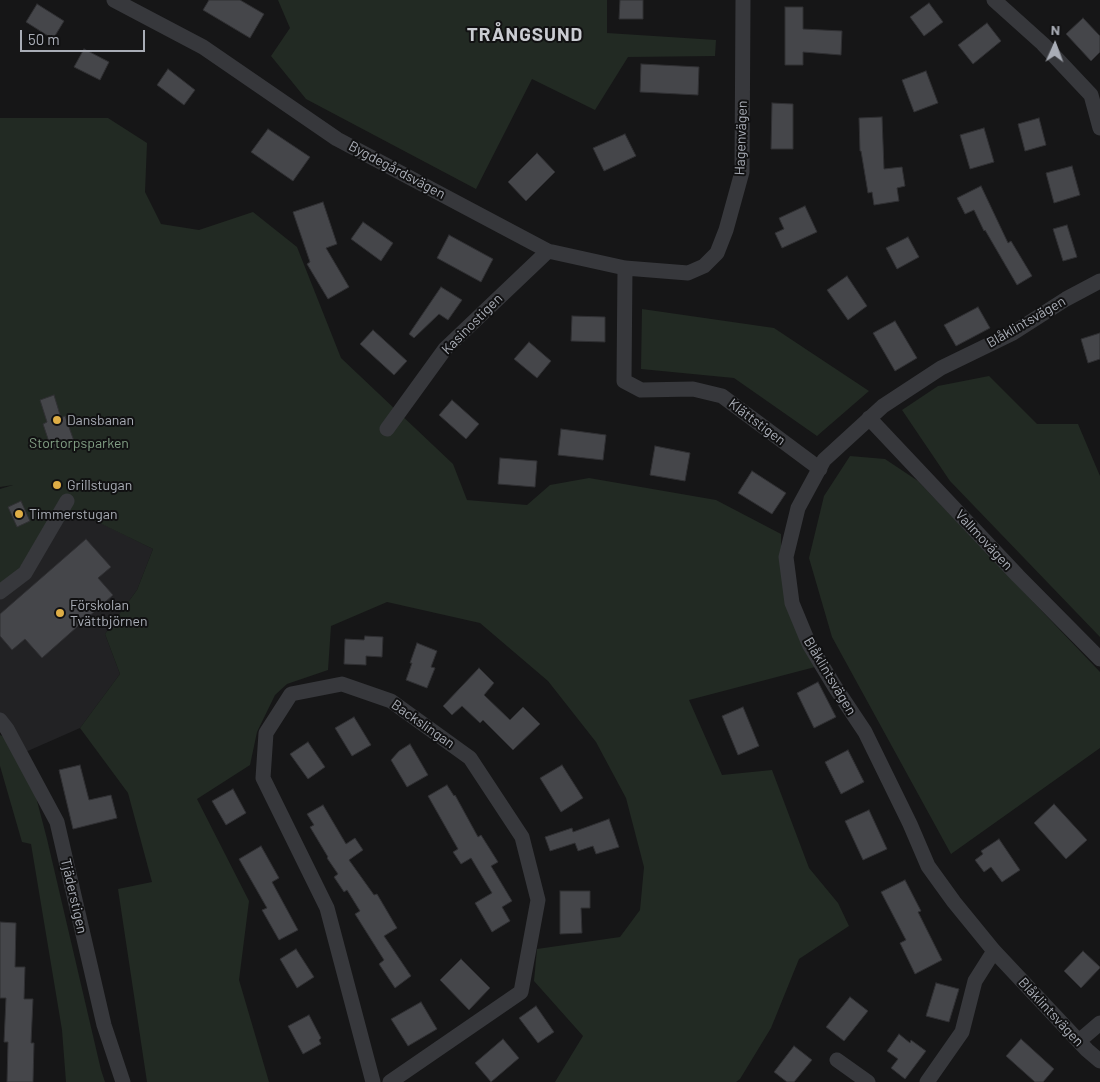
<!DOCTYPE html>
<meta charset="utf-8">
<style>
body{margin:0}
#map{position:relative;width:1100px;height:1082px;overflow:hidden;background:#161617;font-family:Barlow,sans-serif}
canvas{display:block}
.north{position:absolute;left:1030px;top:20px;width:50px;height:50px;-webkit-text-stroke:4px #111112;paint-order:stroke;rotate:2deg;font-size:14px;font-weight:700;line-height:20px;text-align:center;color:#a9adb6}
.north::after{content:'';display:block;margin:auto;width:18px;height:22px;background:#a9adb6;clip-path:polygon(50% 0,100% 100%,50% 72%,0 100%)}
.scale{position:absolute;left:20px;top:30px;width:125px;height:22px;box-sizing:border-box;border:2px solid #a9adb6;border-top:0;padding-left:6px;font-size:15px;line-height:18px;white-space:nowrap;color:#a9adb6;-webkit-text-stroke:4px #111112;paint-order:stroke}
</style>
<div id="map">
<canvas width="1100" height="1082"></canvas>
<div class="north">N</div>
<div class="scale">50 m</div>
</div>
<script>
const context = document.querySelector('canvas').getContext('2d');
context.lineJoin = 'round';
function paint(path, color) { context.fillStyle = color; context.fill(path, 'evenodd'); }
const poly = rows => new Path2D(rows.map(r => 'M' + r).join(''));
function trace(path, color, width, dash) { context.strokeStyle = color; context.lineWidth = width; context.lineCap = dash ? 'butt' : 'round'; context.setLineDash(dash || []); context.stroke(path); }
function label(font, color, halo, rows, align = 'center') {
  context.font = font + ' Barlow,sans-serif'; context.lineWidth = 4; context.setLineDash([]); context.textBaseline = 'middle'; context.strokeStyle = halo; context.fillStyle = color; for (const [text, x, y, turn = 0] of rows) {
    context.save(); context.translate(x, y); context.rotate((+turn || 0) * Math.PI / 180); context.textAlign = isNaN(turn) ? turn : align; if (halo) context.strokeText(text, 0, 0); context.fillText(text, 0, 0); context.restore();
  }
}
paint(poly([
 [79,512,153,549,137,590,105,634,120,674,80,728,21,754,0,720,0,592,52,528]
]), '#222224');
paint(poly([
 [278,0,607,0,607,33,716,40,715,56,628,57,595,110,532,79,476,189,306,99,271,56,290,28],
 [0,118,108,118,147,143,145,192,161,224,199,230,253,212,297,247,341,358,453,464,467,500,527,505,550,485,589,478,716,500,781,534,781,556,815,667,689,700,722,775,772,770,809,868,838,903,849,926,799,959,771,1028,740,1079,736,1082,555,1082,583,1036,534,981,537,949,620,937,640,910,644,867,626,798,596,742,548,681,480,623,387,602,331,626,328,670,287,684,275,695,257,732,250,765,197,799,249,901,239,980,269,1082,147,1082,118,889,152,882,128,793,80,728,120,674,105,634,137,590,153,549,79,513,52,528,0,592,0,489,13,485,0,487],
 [642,309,774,328,869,391,817,436,734,378,641,369],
 [989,376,1037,424,1078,424,1100,476,1100,637,950,481,902,410,938,386],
 [850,456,885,459,918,481,1100,672,1100,748,951,854,832,637,809,558,824,496],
 [0,735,7,738,36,797,47,839,101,1070,105,1082,66,1082,62,1030,31,844,22,842,0,766]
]), '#222a23');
const building = poly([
 [209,0,240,0,264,14,250,38,203,10,209,0],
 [620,0,643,0,643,19,619,19,620,0],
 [929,3,943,22,924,36,910,17,929,3],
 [37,4,64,21,53,39,26,22,37,4],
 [785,7,803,7,803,29,842,31,841,55,803,52,803,65,785,65,785,7],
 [1083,18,1100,36,1100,52,1091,61,1066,34,1083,18],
 [987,23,1001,41,973,64,958,45,987,23],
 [84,49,109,62,100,80,74,67,84,49],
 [641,64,699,67,698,95,640,92,641,64],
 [168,69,195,90,184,105,157,85,168,69],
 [926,71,938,103,914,112,902,80,926,71],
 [772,103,793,104,793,149,771,149,772,103],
 [882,117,884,169,902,167,905,186,897,188,899,201,874,205,872,192,868,193,861,151,860,151,859,118,882,117],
 [1039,118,1046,145,1025,151,1018,124,1039,118],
 [984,128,994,162,970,169,960,135,984,128],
 [268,129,310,157,293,181,251,152,268,129],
 [625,134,636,156,604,171,593,148,625,134],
 [537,153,555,172,526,201,508,182,537,153],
 [1072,166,1080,195,1054,203,1046,173,1072,166],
 [981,186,1008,243,1011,241,1032,276,1017,285,985,230,984,231,974,210,965,214,957,198,981,186],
 [323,202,337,244,326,248,349,287,328,299,307,264,310,262,293,212,323,202],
 [805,206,817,232,782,248,775,233,784,229,779,218,805,206],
 [363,222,393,243,381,261,351,239,363,222],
 [1067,225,1077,257,1063,261,1053,229,1067,225],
 [449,235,493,259,481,282,437,258,449,235],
 [908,237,919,257,897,269,886,248,908,237],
 [847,276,867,306,848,320,827,290,847,276],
 [441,287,462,300,448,320,439,314,414,338,409,334,441,287],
 [978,307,990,328,956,346,944,325,978,307],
 [572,316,605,317,605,342,571,341,572,316],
 [895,321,917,358,895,371,873,333,895,321],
 [373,330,407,361,394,375,360,344,373,330],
 [1100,333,1100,359,1088,363,1081,339,1100,333],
 [529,342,551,361,537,378,514,359,529,342],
 [54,395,61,418,65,416,74,441,51,448,43,424,47,422,40,400,54,395],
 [452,400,479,424,466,439,439,415,452,400],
 [561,429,606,435,603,460,558,455,561,429],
 [655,446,690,453,685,481,650,475,655,446],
 [500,458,537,461,535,487,498,484,500,458],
 [752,471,786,493,772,514,738,493,752,471],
 [21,501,30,521,17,527,8,507,21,501],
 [86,539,111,567,98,578,113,595,42,658,25,639,12,650,0,636,0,614,86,539],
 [365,636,383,637,382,657,366,656,366,665,344,664,345,639,364,640,365,636],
 [417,643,437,651,431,667,435,668,427,688,406,680,412,663,410,663,417,643],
 [479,668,494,683,484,695,510,720,523,707,540,724,513,750,483,720,480,723,462,706,452,715,443,706,479,668],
 [818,682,836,717,814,728,797,693,818,682],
 [743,707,759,746,738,755,722,716,743,707],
 [354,717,371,745,352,756,335,728,354,717],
 [308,742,325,767,308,779,290,754,308,742],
 [410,744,428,775,407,787,391,760,399,751,410,744],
 [848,750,864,782,841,794,825,762,848,750],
 [80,765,89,800,111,795,117,818,73,829,59,770,80,765],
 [562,765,583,798,561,812,540,778,562,765],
 [447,785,454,796,455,795,478,837,481,835,498,862,491,866,512,901,502,907,510,921,492,932,475,903,492,893,471,858,461,864,453,852,458,849,428,796,447,785],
 [233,789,246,813,226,825,212,801,233,789],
 [1054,804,1087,840,1066,859,1034,823,1054,804],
 [323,805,346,844,355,838,363,850,349,860,374,895,377,894,397,928,384,936,411,976,395,988,379,964,384,960,355,914,360,911,347,890,344,892,334,877,338,874,327,858,328,857,310,827,314,825,307,814,323,805],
 [869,810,887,849,863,860,845,821,869,810],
 [609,819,619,847,596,854,593,846,578,851,575,843,550,851,545,837,572,828,573,832,609,819],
 [999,839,1020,870,1002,882,991,867,984,872,975,860,983,854,981,851,999,839],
 [261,846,279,878,272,882,298,930,279,940,262,910,267,908,239,859,261,846],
 [905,880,921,911,918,912,942,960,915,974,900,943,906,940,881,892,905,880],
 [560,891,590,891,590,908,581,908,582,933,560,934,560,891],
 [0,922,16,923,15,967,25,967,24,999,33,999,31,1043,34,1043,33,1082,7,1082,8,1042,4,1042,6,998,0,998,0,922],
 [296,949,314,977,297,988,280,959,296,949],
 [1083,951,1100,967,1100,968,1081,988,1064,971,1083,951],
 [461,959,490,988,469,1010,440,980,461,959],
 [936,983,959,989,949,1022,926,1016,936,983],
 [850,997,868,1011,844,1041,826,1027,850,997],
 [421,1002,437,1029,408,1046,391,1019,421,1002],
 [536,1006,554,1032,538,1043,519,1018,536,1006],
 [309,1015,321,1038,319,1040,321,1044,303,1054,288,1026,309,1015],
 [899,1034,910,1043,911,1040,926,1051,905,1079,891,1068,898,1059,887,1051,899,1034],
 [503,1039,519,1058,491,1082,475,1063,503,1039],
 [1021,1039,1054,1069,1043,1082,1035,1082,1006,1056,1021,1039],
 [794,1046,812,1060,794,1082,787,1082,774,1072,794,1046]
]);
paint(building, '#45464a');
trace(building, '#303033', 1);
trace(poly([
 [114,0,203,47,337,139,548,251,625,268,688,273,704,266,717,253,726,230,742,172,743,0],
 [994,0,1043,44,1091,95,1100,128],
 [625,268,624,381,641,390,693,389,722,396,820,469],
 [1100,281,1066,299,1013,333,941,368,883,406,824,460,798,508,786,557,792,603,809,644,835,687,865,732,910,824,928,866,954,902,994,951,1087,1050,1100,1061],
 [869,418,1018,576,1100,659],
 [387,429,445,349,548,251],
 [0,592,25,573,67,501],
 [0,720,7,729,57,822,104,1025,123,1082],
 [1079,1041,1100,1023],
 [837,1060,868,1082],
 [373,1082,327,908,263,778,266,733,291,694,342,684,391,701,470,758,522,837,538,900,521,992,390,1082],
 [927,1082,962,1032,975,981,994,951]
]), '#37383c', 15);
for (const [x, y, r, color] of [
 [57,420,5,"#dfae46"],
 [57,485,5,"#dfae46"],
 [19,514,5,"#dfae46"],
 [60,613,5,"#dfae46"]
]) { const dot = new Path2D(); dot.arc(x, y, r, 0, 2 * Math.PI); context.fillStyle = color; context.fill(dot); trace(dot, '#111112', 2); }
label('14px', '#a9adb6', '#111112', [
 ["Hagenvägen",741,138,-88],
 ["Bygdegårdsvägen",397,170,28],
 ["Blåklintsvägen",1026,322,-30],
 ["Kasinostigen",472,324,-45],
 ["Klättstigen",757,422,37],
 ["Vallmovägen",984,540,47],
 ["Blåklintsvägen",830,676,59],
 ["Backslingan",423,724,35],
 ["Tjäderstigen",74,896,77],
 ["Blåklintsvägen",1051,1012,47]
]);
label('14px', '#a9adb6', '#111112', [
 ["Dansbanan",67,420],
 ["Grillstugan",67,485],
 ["Timmerstugan",29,514],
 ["Förskolan",70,605],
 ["Tvättbjörnen",70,621]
], 'left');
label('14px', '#829f84', '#111112', [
 ["Stortorpsparken",79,443]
]);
context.letterSpacing = '1px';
label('bold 19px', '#caccd2', '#111112', [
 ["TRÅNGSUND",525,35]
]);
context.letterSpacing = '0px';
</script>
